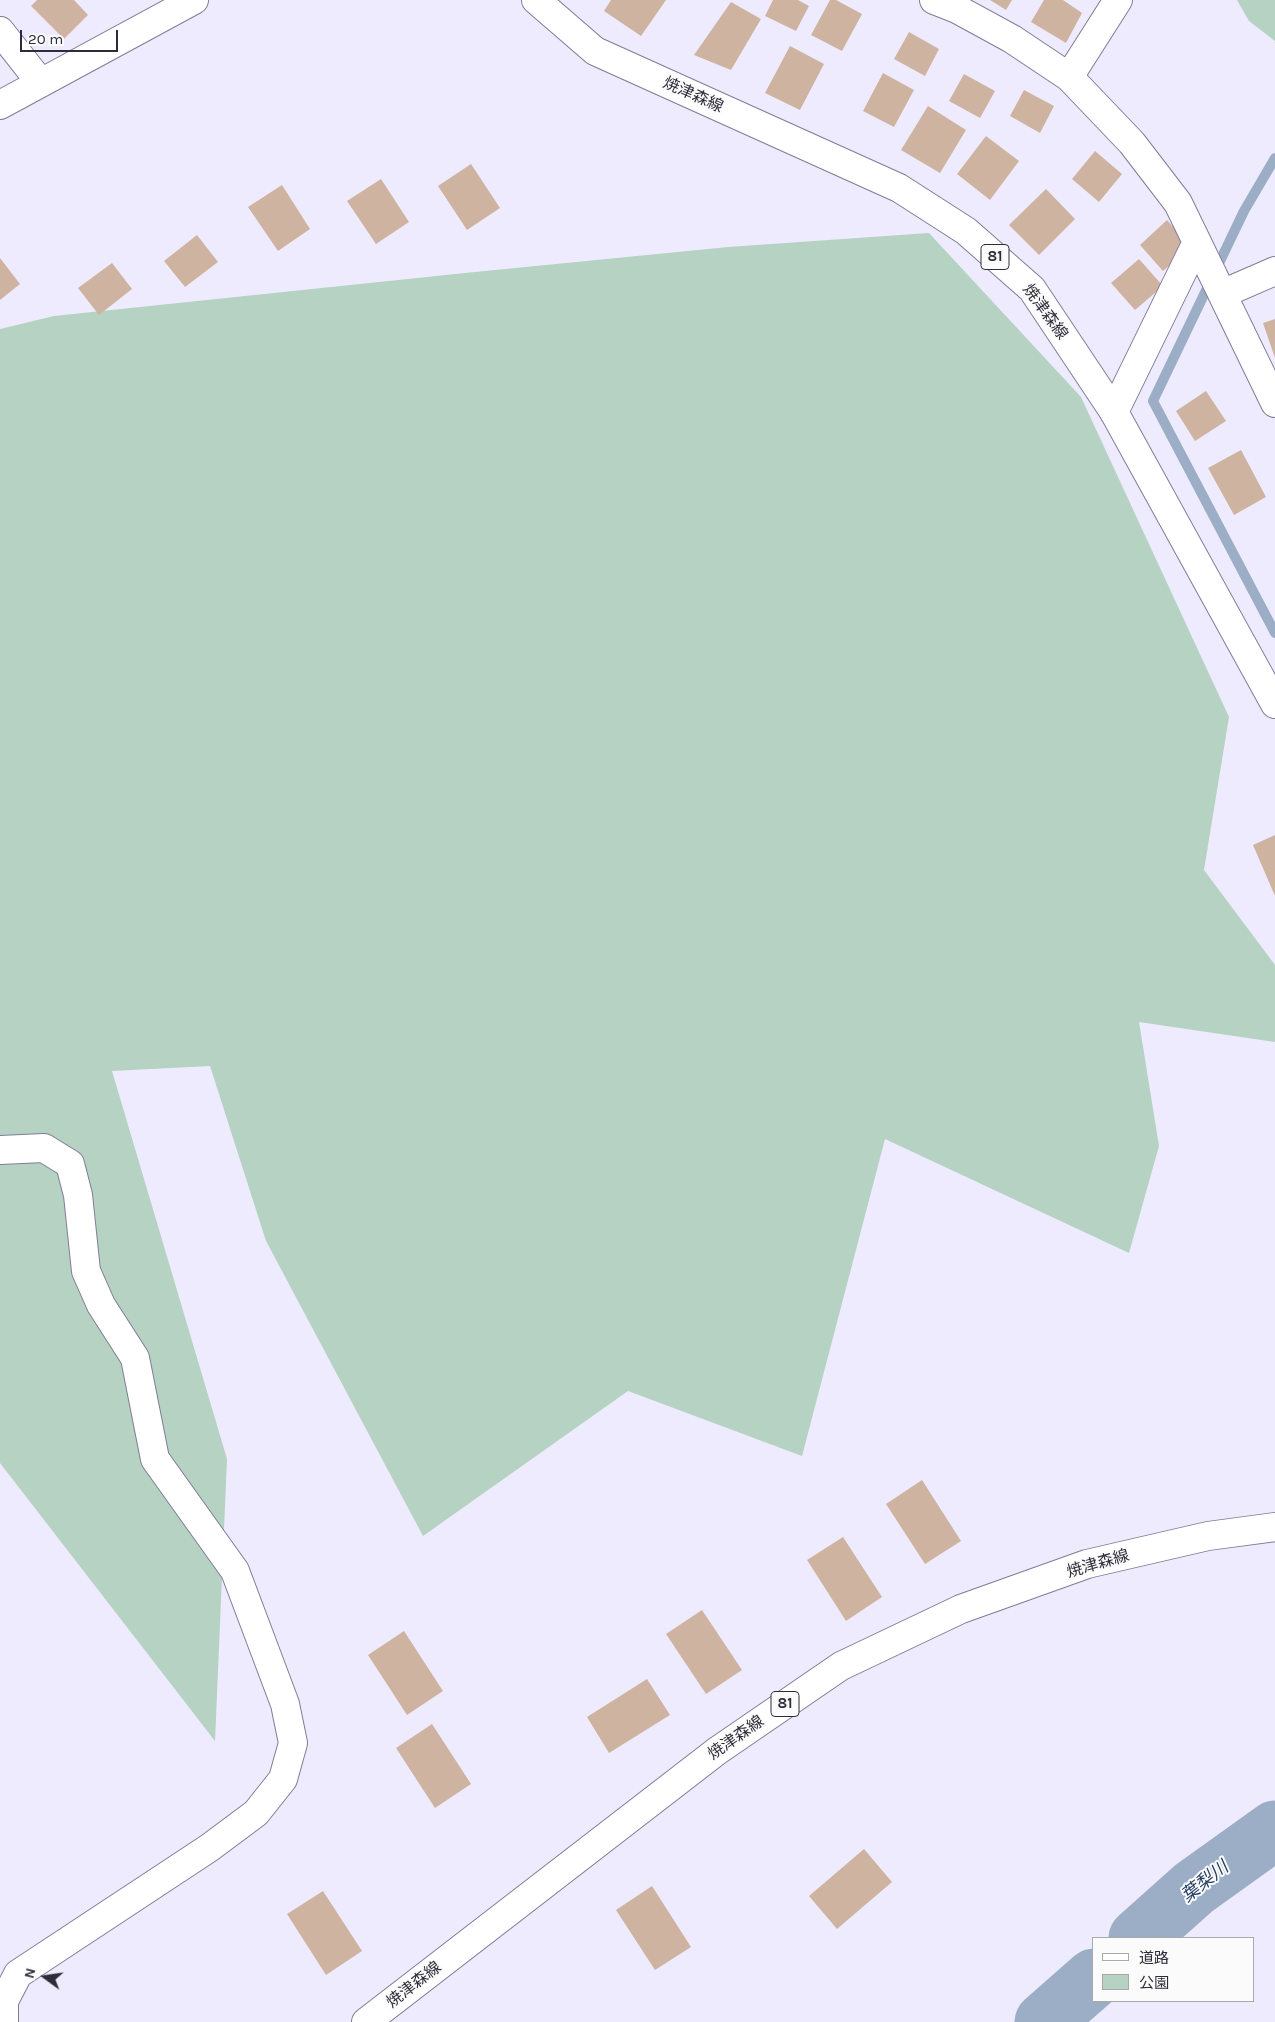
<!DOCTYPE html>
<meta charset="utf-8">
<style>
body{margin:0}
#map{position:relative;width:1275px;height:2022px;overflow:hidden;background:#eeebfe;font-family:Karla,"Noto Sans JP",sans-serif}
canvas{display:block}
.legend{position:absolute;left:1092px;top:1937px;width:162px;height:65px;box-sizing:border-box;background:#fbfbfb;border:1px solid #a9a8ad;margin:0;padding:6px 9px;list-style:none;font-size:15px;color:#2e2c38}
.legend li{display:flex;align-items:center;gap:10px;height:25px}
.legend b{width:25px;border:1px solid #a9a8ad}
.north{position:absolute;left:20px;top:1952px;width:50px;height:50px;-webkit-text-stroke:4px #fbfbfb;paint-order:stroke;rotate:284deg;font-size:14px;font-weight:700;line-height:20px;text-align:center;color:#2e2c38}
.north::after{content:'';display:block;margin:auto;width:18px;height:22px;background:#2e2c38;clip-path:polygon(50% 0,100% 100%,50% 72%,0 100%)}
.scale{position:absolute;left:20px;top:30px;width:98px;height:22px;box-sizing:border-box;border:2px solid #2e2c38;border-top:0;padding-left:6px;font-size:15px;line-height:18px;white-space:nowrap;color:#2e2c38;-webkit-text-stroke:4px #fbfbfb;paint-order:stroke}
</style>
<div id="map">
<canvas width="1275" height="2022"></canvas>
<ul class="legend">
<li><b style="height:6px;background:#fff"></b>道路</li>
<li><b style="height:14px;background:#b5d2c3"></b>公園</li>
</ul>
<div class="north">N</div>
<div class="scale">20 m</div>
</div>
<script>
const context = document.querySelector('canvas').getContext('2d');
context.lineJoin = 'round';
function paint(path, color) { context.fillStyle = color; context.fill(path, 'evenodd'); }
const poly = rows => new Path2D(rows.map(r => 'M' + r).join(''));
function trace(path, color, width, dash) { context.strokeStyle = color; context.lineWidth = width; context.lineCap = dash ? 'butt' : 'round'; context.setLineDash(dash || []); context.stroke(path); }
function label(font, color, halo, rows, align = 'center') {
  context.font = font + ' Karla,"Noto Sans JP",sans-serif'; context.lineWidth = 4; context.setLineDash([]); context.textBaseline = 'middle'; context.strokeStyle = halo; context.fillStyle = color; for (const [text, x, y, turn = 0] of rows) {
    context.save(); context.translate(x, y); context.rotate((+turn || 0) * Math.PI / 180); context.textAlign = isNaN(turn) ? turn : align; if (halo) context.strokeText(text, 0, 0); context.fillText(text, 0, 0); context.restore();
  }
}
paint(poly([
 [1237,0,1275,0,1275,41,1249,21],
 [929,233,1081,397,1229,717,1204,870,1275,965,1275,1042,1139,1022,1159,1146,1129,1253,885,1139,802,1456,628,1391,423,1536,266,1241,210,1066,112,1071,227,1459,215,1741,0,1463,0,329,54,316,465,273,728,247]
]), '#b5d2c3');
trace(poly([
 [1275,158,1244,211,1153,401,1275,633]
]), '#9caec6', 10);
trace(poly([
 [1138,1938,1194,1888,1275,1830],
 [1044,2022,1094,1978]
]), '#9caec6', 59);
paint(poly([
 [37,0,74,0,88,15,64,39,31,6],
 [611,0,666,0,641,36,604,11],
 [773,0,798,0,809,6,796,31,765,16],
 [830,0,836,0,862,14,842,51,811,35],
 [990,0,1012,0,1006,10],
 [1044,0,1063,0,1082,13,1066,43,1031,22],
 [731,2,761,19,731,70,694,55],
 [909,32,939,49,925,76,894,59],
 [790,46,824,64,800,110,765,93],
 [883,73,914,90,894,127,863,111],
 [964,74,995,91,980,118,949,101],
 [1024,90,1054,106,1040,133,1010,116],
 [928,106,966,130,940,173,901,150],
 [986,136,1019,161,990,200,957,174],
 [1095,151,1122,174,1099,202,1072,179],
 [471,164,500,208,467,230,438,186],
 [381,179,409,222,376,244,347,201],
 [282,185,310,229,278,251,248,207],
 [1046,189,1075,219,1039,255,1009,225],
 [1167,220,1191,247,1163,271,1140,245],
 [197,235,218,262,185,287,164,261],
 [0,258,20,284,0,300],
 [1139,259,1163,286,1135,310,1111,283],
 [112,263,132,289,99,315,78,288],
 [1275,319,1275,358,1263,323],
 [1206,391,1226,421,1195,441,1176,411],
 [1241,450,1266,497,1234,515,1208,468],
 [1275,835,1275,896,1253,845],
 [922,1480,961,1541,925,1564,886,1504],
 [843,1537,882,1597,846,1621,807,1560],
 [702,1610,742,1670,706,1694,666,1634],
 [404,1631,443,1691,407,1715,368,1655],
 [647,1679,670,1715,609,1753,587,1717],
 [432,1724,471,1784,435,1808,396,1748],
 [864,1849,892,1882,837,1929,809,1896],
 [652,1886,691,1947,655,1970,616,1910],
 [323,1891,362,1951,326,1975,287,1914]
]), '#ceb3a1');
const street = poly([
 [934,0,957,9,1012,39,1069,77,1132,143,1178,203,1275,403],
 [0,31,41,83],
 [1069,77,1118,0],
 [0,105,194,0],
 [1222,294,1275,271],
 [1114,412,1196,244],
 [0,1150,44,1148,70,1164,78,1195,86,1271,101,1305,135,1358,155,1459,235,1571,285,1704,293,1743,283,1779,256,1813,209,1848,18,1974,4,2001,4,2022]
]);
const primary = poly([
 [536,0,595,51,899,188,966,231,1032,289,1114,412,1275,704],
 [366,2022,717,1751,841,1666,961,1609,1087,1564,1208,1536,1275,1527]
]);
trace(street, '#807c97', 30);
trace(primary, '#807c97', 30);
trace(street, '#fff', 28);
trace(primary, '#fff', 28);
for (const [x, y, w] of [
 [995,257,28],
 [785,1704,28]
]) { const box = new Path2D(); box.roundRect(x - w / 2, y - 12.5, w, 25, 4); context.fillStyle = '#fbfbfb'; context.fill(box); trace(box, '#2e2c38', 1); }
label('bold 15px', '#2e2c38', null, [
 ["81",995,257],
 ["81",785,1704]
]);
label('16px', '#2e2c38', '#fbfbfb', [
 ["焼津森線",693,95,24],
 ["焼津森線",1045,312,54],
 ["焼津森線",1098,1564,-16],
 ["焼津森線",736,1738,-35],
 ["焼津森線",414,1985,-38]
]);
label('italic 18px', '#264064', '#fbfbfb', [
 ["葉梨川",1205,1882,-38]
]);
</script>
